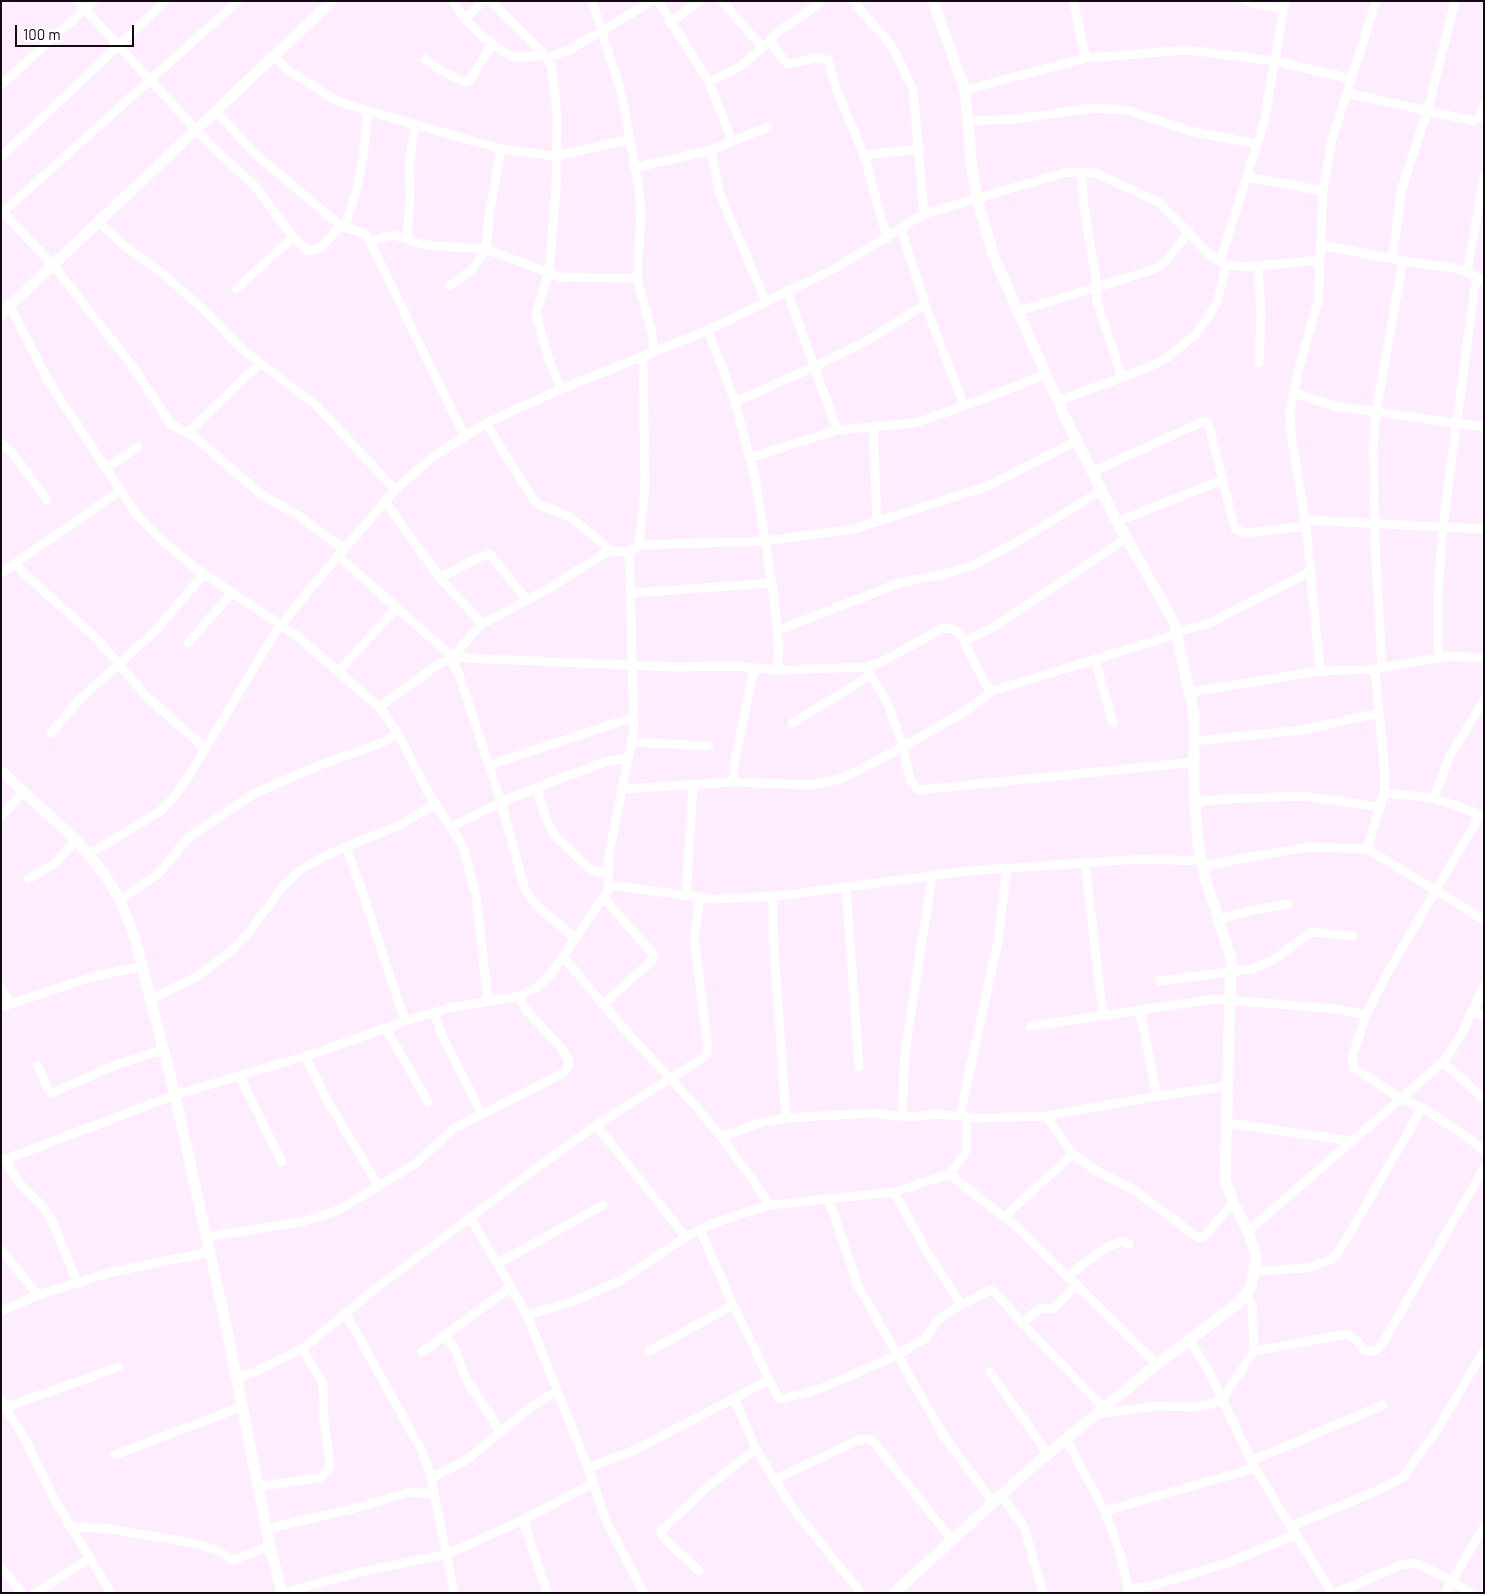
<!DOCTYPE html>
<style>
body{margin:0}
#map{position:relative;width:1485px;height:1594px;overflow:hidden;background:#fdedfe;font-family:Barlow,sans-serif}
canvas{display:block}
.frame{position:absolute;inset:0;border:2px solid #110a11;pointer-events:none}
.scale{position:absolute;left:15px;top:25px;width:119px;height:22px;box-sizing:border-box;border:2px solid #110a11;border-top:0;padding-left:6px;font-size:15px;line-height:18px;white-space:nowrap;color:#110a11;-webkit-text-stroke:4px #fff;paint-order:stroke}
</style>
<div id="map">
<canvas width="1485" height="1594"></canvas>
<div class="frame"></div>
<div class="scale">100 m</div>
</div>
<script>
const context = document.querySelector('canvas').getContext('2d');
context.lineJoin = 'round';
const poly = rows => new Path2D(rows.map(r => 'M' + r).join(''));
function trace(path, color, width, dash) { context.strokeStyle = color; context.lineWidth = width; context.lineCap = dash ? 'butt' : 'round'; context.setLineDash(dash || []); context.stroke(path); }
trace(poly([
 [77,1,213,148,253,184,293,237,308,251,320,248,341,226],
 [453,1,465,19,483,37,502,51,514,57,527,57,544,54],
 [490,1,544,54,552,68,557,117,556,188,549,272,536,313,547,355,561,389],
 [592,1,621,92,639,188,641,215,637,278,652,334,654,352],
 [658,1,709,82,732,142],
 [722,1,762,47],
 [853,1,892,46,913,90,924,214],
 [1073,1,1086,58],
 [1245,1,1282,9],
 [465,19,483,1],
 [670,23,700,1],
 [770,41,787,64,816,58,828,60,837,91,864,155,887,238],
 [274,56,288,70,335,100,368,111,501,149,555,156,628,140],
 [547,58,569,50,652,1],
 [425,59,440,70,464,82,470,80,492,44],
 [709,82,741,66,770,41,776,33,820,3],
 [1,85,94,1],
 [965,90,1086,58,1187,50,1275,61,1351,79],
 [1347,93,1474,121,1479,118,1484,105],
 [216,111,253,152,341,226,366,234,464,435],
 [968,121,1015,119,1093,108,1126,110,1190,131,1257,144],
 [711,150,719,192,766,302],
 [864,155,920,149],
 [1,157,165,1],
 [634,168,711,150,768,127],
 [1081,172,1084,207,1097,286,1097,302,1122,377],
 [1247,177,1323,191],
 [1,210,53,265,131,364,171,424,196,438,259,493,299,516,344,549],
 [3,212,238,1],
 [100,223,123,245,161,272,206,312,242,349,317,406,395,490],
 [345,227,357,188,363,157,368,111],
 [901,229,925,304,964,406],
 [407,239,410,199,409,169,415,124],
 [371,241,394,235,426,245,486,249,560,277,637,278],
 [1321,245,1403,261,1454,268,1467,272,1484,281],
 [1392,259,1402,188,1427,112,1455,1],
 [1220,261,1264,122,1285,1],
 [1258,266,1261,315,1259,363],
 [1467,272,1484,176],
 [449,286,472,270,486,249,489,215,501,149],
 [236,289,293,237],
 [787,291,837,430],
 [10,306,49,382,137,515,157,536,194,567,297,636,379,707,398,733,429,794,463,846,476,896,488,1000],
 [1016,312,1155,269,1167,260,1189,231],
 [708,330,735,402,755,478,773,590,779,647,777,670],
 [1294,393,1334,406,1484,427],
 [1058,401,1149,367,1165,359,1196,334,1217,303,1226,265],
 [735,402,816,366,870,339,925,304],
 [486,423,532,498,538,504,570,517,612,551],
 [873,426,877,521],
 [188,432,260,363],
 [1,443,13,454,47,500],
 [749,458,837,430,915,423,980,400,1046,374],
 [106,468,138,447],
 [1092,472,1204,421,1209,425,1235,529,1245,533,1306,526],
 [385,502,440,578,482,624],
 [1305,520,1484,529],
 [1118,521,1223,480],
 [639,545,764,541,854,529,988,486,1077,441],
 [338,556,446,651,455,657,466,658,676,667,733,666,777,670,866,667,881,662,943,628,953,629,960,634,984,681,992,691,1177,634],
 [14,564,97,639,147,697,205,748],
 [1,573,121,490],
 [440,578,478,558,490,554,527,600],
 [631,593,772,583],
 [777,631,899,583,948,573,976,564,1025,537,1102,490],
 [1176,632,1210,623,1311,571],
 [965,641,994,627,1127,538],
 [188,643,232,593],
 [1438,657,1438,591,1443,525,1476,277],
 [451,659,458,672,501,802,525,890,537,906,576,939],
 [1095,660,1113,723],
 [866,667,887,702,903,746,910,781,919,790,1194,762],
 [1382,668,1375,544,1373,447,1376,411,1403,261],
 [1320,671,1306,526,1291,435,1290,409,1299,368,1318,301,1323,191,1332,139,1376,1],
 [338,672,397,607],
 [1191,692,1320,671,1375,669,1449,656,1484,658],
 [379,707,439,664,455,657,464,643,482,624,548,589,600,556,612,551,629,552],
 [792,723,871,675],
 [51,733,78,701,154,632,204,574],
 [1195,741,1302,730,1378,713],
 [631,742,709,746],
 [489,765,634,717],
 [733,782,734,765,754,668],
 [537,788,546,820,556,837,589,868,598,872,606,872],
 [621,789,733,782,811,785,839,779,860,770,926,734,964,712,992,691],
 [1384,793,1434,798,1484,816],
 [1434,798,1449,757,1484,700],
 [1195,802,1224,799,1304,796,1380,807],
 [1480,815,1389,970,1366,1015,1352,1058,1354,1068,1400,1098,1422,1108,1457,1130,1484,1150],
 [1,817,24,791],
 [451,827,501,802,559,779,605,762,628,758],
 [346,847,360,885,405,1021],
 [1367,849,1384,793,1385,775,1375,669],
 [88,855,159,812,173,798,190,774,275,633,310,589,395,490,414,473,433,457,486,423,561,389,708,330,832,270,924,214,1067,172,1096,173,1160,203,1210,255,1226,265,1247,267,1320,260],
 [1085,862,1103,1016],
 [1202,866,1307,847,1367,849,1484,920],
 [28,879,54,864,76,840],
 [609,885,713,899,778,896,968,871,1140,859,1201,861],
 [846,888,859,1067],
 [686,895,693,786],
 [773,896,773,935,786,1118],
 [603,897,653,954,654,959,603,1004],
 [120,900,159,873,189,837,253,794,322,764,382,743,398,733],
 [1219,919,1254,910,1288,904],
 [563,957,625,1030,692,1102,727,1144,770,1205],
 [1159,981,1252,969,1273,960,1311,932,1353,936],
 [1,988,10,1004],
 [151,999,196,977,230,952,249,932,284,885,299,871,324,856,400,825,435,804],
 [1,1007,88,978,143,966],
 [1140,1011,1157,1096],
 [1473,1011,1484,1016],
 [434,1013,444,1040,482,1114],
 [1031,1026,1215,999,1337,1009,1366,1015],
 [386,1029,428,1102],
 [305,1056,328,1102,379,1187],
 [1443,1062,1484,1099],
 [37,1065,49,1091,52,1093,113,1066,164,1049],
 [240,1077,282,1162],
 [960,1115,998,941,1007,868],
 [902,1116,905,1052,932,876],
 [1046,1116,1073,1154,1095,1170,1136,1191,1197,1237,1204,1237,1233,1202],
 [1228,1123,1352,1141],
 [596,1125,686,1237],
 [721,1137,763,1122,786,1118,872,1113,909,1117,938,1114,977,1118,1046,1116,1157,1096,1228,1086],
 [4,1159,21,1185,44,1208,52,1221,78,1283],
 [1,1161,175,1095,319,1052,405,1021,449,1008,519,996,536,988,550,975,608,890,609,854,634,728,629,552,639,545,645,488,643,357],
 [949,1174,1017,1227,1157,1364],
 [894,1192,929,1255,961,1304],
 [829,1200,858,1286,945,1438,993,1502],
 [1005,1216,1073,1154],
 [470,1217,527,1315,588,1468,607,1523,644,1593],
 [700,1230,733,1305,778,1397,780,1399,820,1389,897,1355,926,1338,937,1321,948,1312,990,1290,995,1292,1022,1323,1104,1408],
 [1248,1231,1443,1062,1459,1039,1484,986],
 [206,1237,305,1221,339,1210,415,1164,453,1129,563,1073,568,1067,569,1061,563,1050,526,1010,519,996],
 [1,1250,38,1295],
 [497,1264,603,1205],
 [1255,1271,1306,1268,1331,1260,1340,1250,1422,1108],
 [1068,1276,1106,1247,1123,1241,1129,1244],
 [1,1311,38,1295,112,1272,209,1252],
 [346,1314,422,1451,431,1478,454,1593],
 [527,1315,571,1302,618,1282,686,1237,709,1225,740,1214,770,1205,894,1192,949,1174,963,1157,966,1149,967,1117],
 [1022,1323,1041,1308,1053,1309,1077,1284],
 [445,1336,456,1351,466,1379,501,1432],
 [1190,1340,1209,1372,1255,1468,1332,1593],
 [649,1351,733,1305],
 [1254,1351,1347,1334,1355,1339,1364,1350,1375,1351,1382,1344,1484,1168],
 [422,1352,511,1287],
 [990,1372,1048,1454],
 [235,1378,255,1372,302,1349,375,1289,535,1169,596,1125,703,1058,707,1053,707,1040,694,938,700,897],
 [734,1398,756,1449,791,1506,861,1593],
 [1,1400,25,1439,55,1501,111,1593],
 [1,1409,119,1367],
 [1098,1414,1156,1406,1195,1407,1212,1404,1222,1399,1254,1351,1252,1305,1246,1295],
 [1066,1440,1105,1511,1120,1554,1129,1593],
 [114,1455,241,1407],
 [1251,1461,1383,1405],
 [588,1468,633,1451,769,1380],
 [431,1478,465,1461,531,1407,557,1391],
 [774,1480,858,1440,866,1439,873,1441,952,1540],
 [257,1487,322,1477,330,1465,324,1421,323,1383,302,1349],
 [1001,1495,1024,1527,1043,1593],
 [1105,1511,1255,1468],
 [523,1520,547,1593],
 [69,1526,110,1529,193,1543,217,1550,233,1560,270,1546],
 [1292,1526,1383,1488,1403,1477,1437,1430,1484,1351],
 [266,1529,360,1507,409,1492,434,1494],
 [1,1567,22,1593],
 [699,1571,664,1538,661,1531,706,1488,756,1449],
 [1129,1589,1154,1585,1228,1563,1296,1534],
 [35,1593,90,1558],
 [282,1593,360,1572,447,1554,523,1520,593,1483],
 [1336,1593,1401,1565,1412,1563,1418,1564,1452,1581,1470,1593],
 [1445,1593,1484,1526]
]), '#fff', 9);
trace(poly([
 [1,314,332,1],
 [1,771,76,840,105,875,120,900,135,938,175,1095,225,1321,270,1546,282,1593],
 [894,1593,1031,1468,1157,1364,1237,1304,1251,1287,1256,1257,1248,1231,1233,1202,1225,1180,1231,958,1205,878,1198,845,1194,789,1194,713,1174,622,1114,516,1064,415,994,257,977,200,971,160,965,90,933,1]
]), '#fff', 11);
</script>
